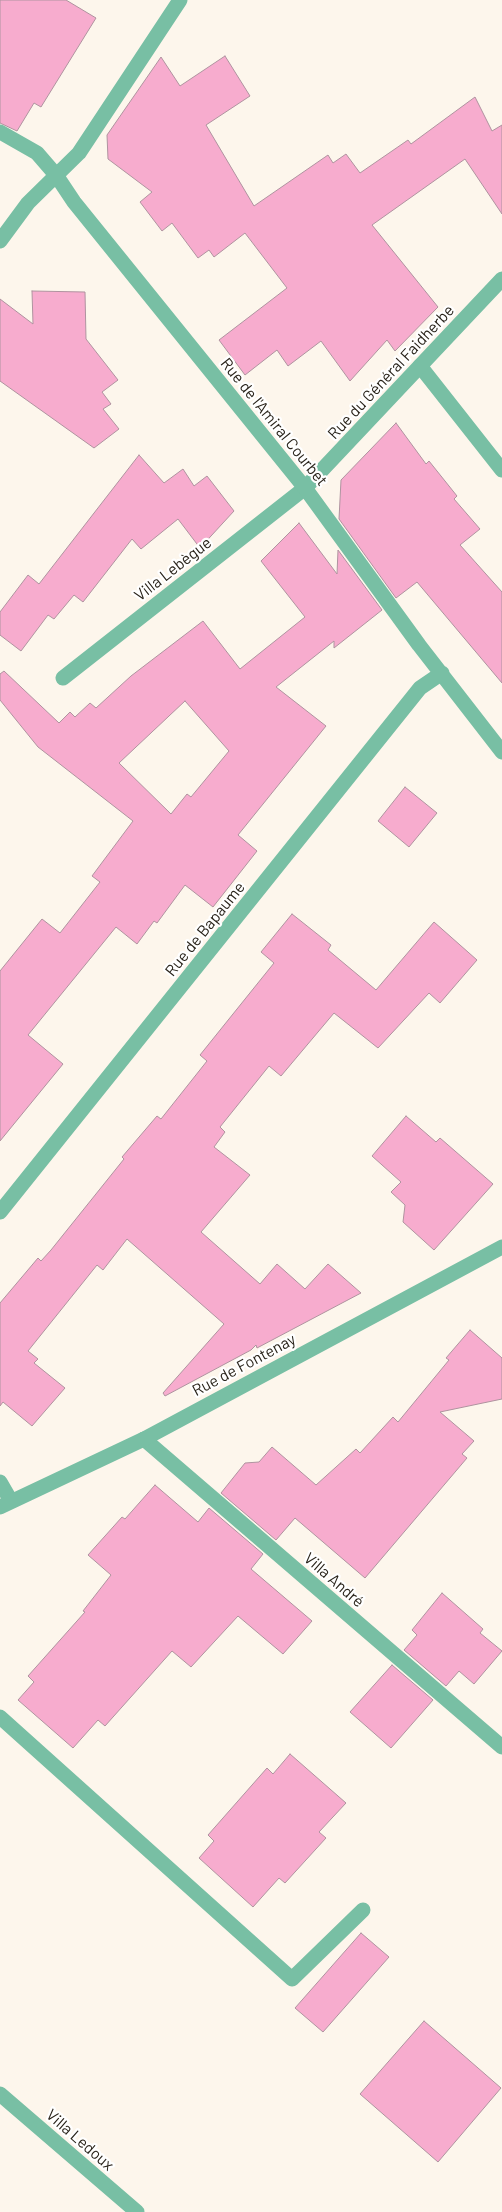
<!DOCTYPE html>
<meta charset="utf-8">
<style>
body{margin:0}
canvas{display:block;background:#fdf6ec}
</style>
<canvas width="502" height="2212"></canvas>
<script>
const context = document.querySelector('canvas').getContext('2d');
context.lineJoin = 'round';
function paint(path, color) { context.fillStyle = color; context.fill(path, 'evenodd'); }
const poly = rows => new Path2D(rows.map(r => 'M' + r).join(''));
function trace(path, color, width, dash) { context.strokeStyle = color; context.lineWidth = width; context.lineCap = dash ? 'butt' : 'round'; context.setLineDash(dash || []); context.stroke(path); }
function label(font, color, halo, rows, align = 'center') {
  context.font = font + ' Barlow,sans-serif'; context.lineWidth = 4.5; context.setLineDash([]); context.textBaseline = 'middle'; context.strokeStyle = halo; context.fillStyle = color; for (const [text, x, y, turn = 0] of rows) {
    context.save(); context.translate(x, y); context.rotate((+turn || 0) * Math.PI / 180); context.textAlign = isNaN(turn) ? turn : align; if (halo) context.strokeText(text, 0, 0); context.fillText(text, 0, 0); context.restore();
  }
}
const building = poly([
 [0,0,66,0,96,18,41,107,34,103,17,131,0,123,0,0],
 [225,56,250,96,206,125,254,206,328,155,333,163,346,154,360,173,408,140,411,144,475,97,492,131,502,125,502,214,465,159,372,225,438,307,395,351,387,340,350,381,321,341,288,366,277,350,245,375,219,340,287,288,245,233,214,257,209,250,198,258,172,223,162,231,140,202,152,192,108,159,107,135,161,57,180,86,225,56],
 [32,291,85,292,86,339,118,380,102,392,111,404,103,409,119,429,94,448,0,381,0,299,33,324,32,291],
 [396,423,426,464,429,461,457,496,454,499,480,529,460,545,502,592,502,683,417,582,396,598,339,519,341,480,396,423],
 [139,455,164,483,183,469,194,486,207,476,234,511,200,548,178,519,141,549,132,539,83,602,74,595,54,619,48,615,21,651,0,635,0,612,28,575,39,584,139,455],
 [299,523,337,574,338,550,382,610,334,648,334,641,276,687,326,726,238,835,257,851,213,907,185,885,157,923,154,921,137,944,116,927,28,1035,63,1064,0,1141,0,971,42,919,60,933,100,882,92,876,133,821,38,747,0,700,0,674,4,671,59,723,70,712,75,717,90,703,96,708,131,676,203,621,240,669,305,617,261,561,299,523],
 [185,701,229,751,191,797,187,794,171,814,119,763,185,701],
 [405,787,437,813,409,847,378,821,405,787],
 [292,914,331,945,328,950,376,990,434,922,477,960,440,1003,429,993,378,1048,334,1013,281,1076,269,1066,220,1127,225,1132,214,1147,250,1175,201,1232,260,1284,277,1264,305,1289,328,1264,361,1293,257,1348,256,1345,251,1350,165,1396,163,1393,224,1324,127,1239,103,1270,97,1265,28,1351,38,1359,34,1363,65,1388,32,1426,3,1402,0,1406,0,1303,38,1258,41,1261,51,1250,124,1159,122,1157,157,1116,161,1119,207,1061,200,1055,274,963,261,952,292,914],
 [406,1116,436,1142,440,1138,493,1184,434,1250,403,1222,405,1205,391,1192,401,1182,372,1156,406,1116],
 [470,1330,502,1358,502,1399,440,1412,474,1441,462,1454,467,1458,365,1578,295,1518,276,1540,221,1493,245,1463,259,1462,272,1447,316,1485,356,1449,360,1453,393,1417,398,1422,449,1360,446,1358,470,1330],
 [155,1485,198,1522,209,1508,263,1554,251,1569,312,1621,283,1654,238,1616,191,1667,172,1651,105,1726,98,1720,73,1748,18,1700,34,1682,28,1676,85,1612,83,1611,111,1575,88,1555,122,1517,125,1519,155,1485],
 [442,1593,483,1629,480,1633,502,1651,474,1684,459,1671,446,1686,404,1650,417,1635,412,1630,442,1593],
 [392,1665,433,1700,391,1748,350,1712,392,1665],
 [290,1754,346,1803,319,1832,326,1838,285,1883,279,1878,253,1907,199,1858,214,1841,208,1835,267,1768,273,1774,290,1754],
 [361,1933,389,1957,323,2032,295,2008,361,1933],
 [424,2021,501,2088,438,2162,360,2094,424,2021]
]);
paint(building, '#f7acce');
trace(building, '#af939f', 1);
trace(poly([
 [420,366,502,470],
 [63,678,305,488],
 [0,1717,292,1979,363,1910]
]), '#78bfa4', 15);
trace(poly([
 [0,132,37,153,56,175,74,202,305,488,419,645,502,752],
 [0,241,28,203,79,153,180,0],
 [305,488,502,279],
 [0,1212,420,688,442,673],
 [144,1439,502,1747],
 [0,1482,11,1501],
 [0,2094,137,2212]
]), '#78bfa4', 15);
trace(poly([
 [0,1507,144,1439,502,1247]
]), '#78bfa4', 15);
label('16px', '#29231a', '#fff', [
 ["Rue du Général Faidherbe",391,372,-47],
 ["Rue de l'Amiral Courbet",274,422,51],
 ["Villa Lebègue",173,569,-38],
 ["Rue de Bapaume",205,929,-51],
 ["Rue de Fontenay",244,1365,-28],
 ["Villa André",334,1580,41],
 ["Villa Ledoux",80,2140,41]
]);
</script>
